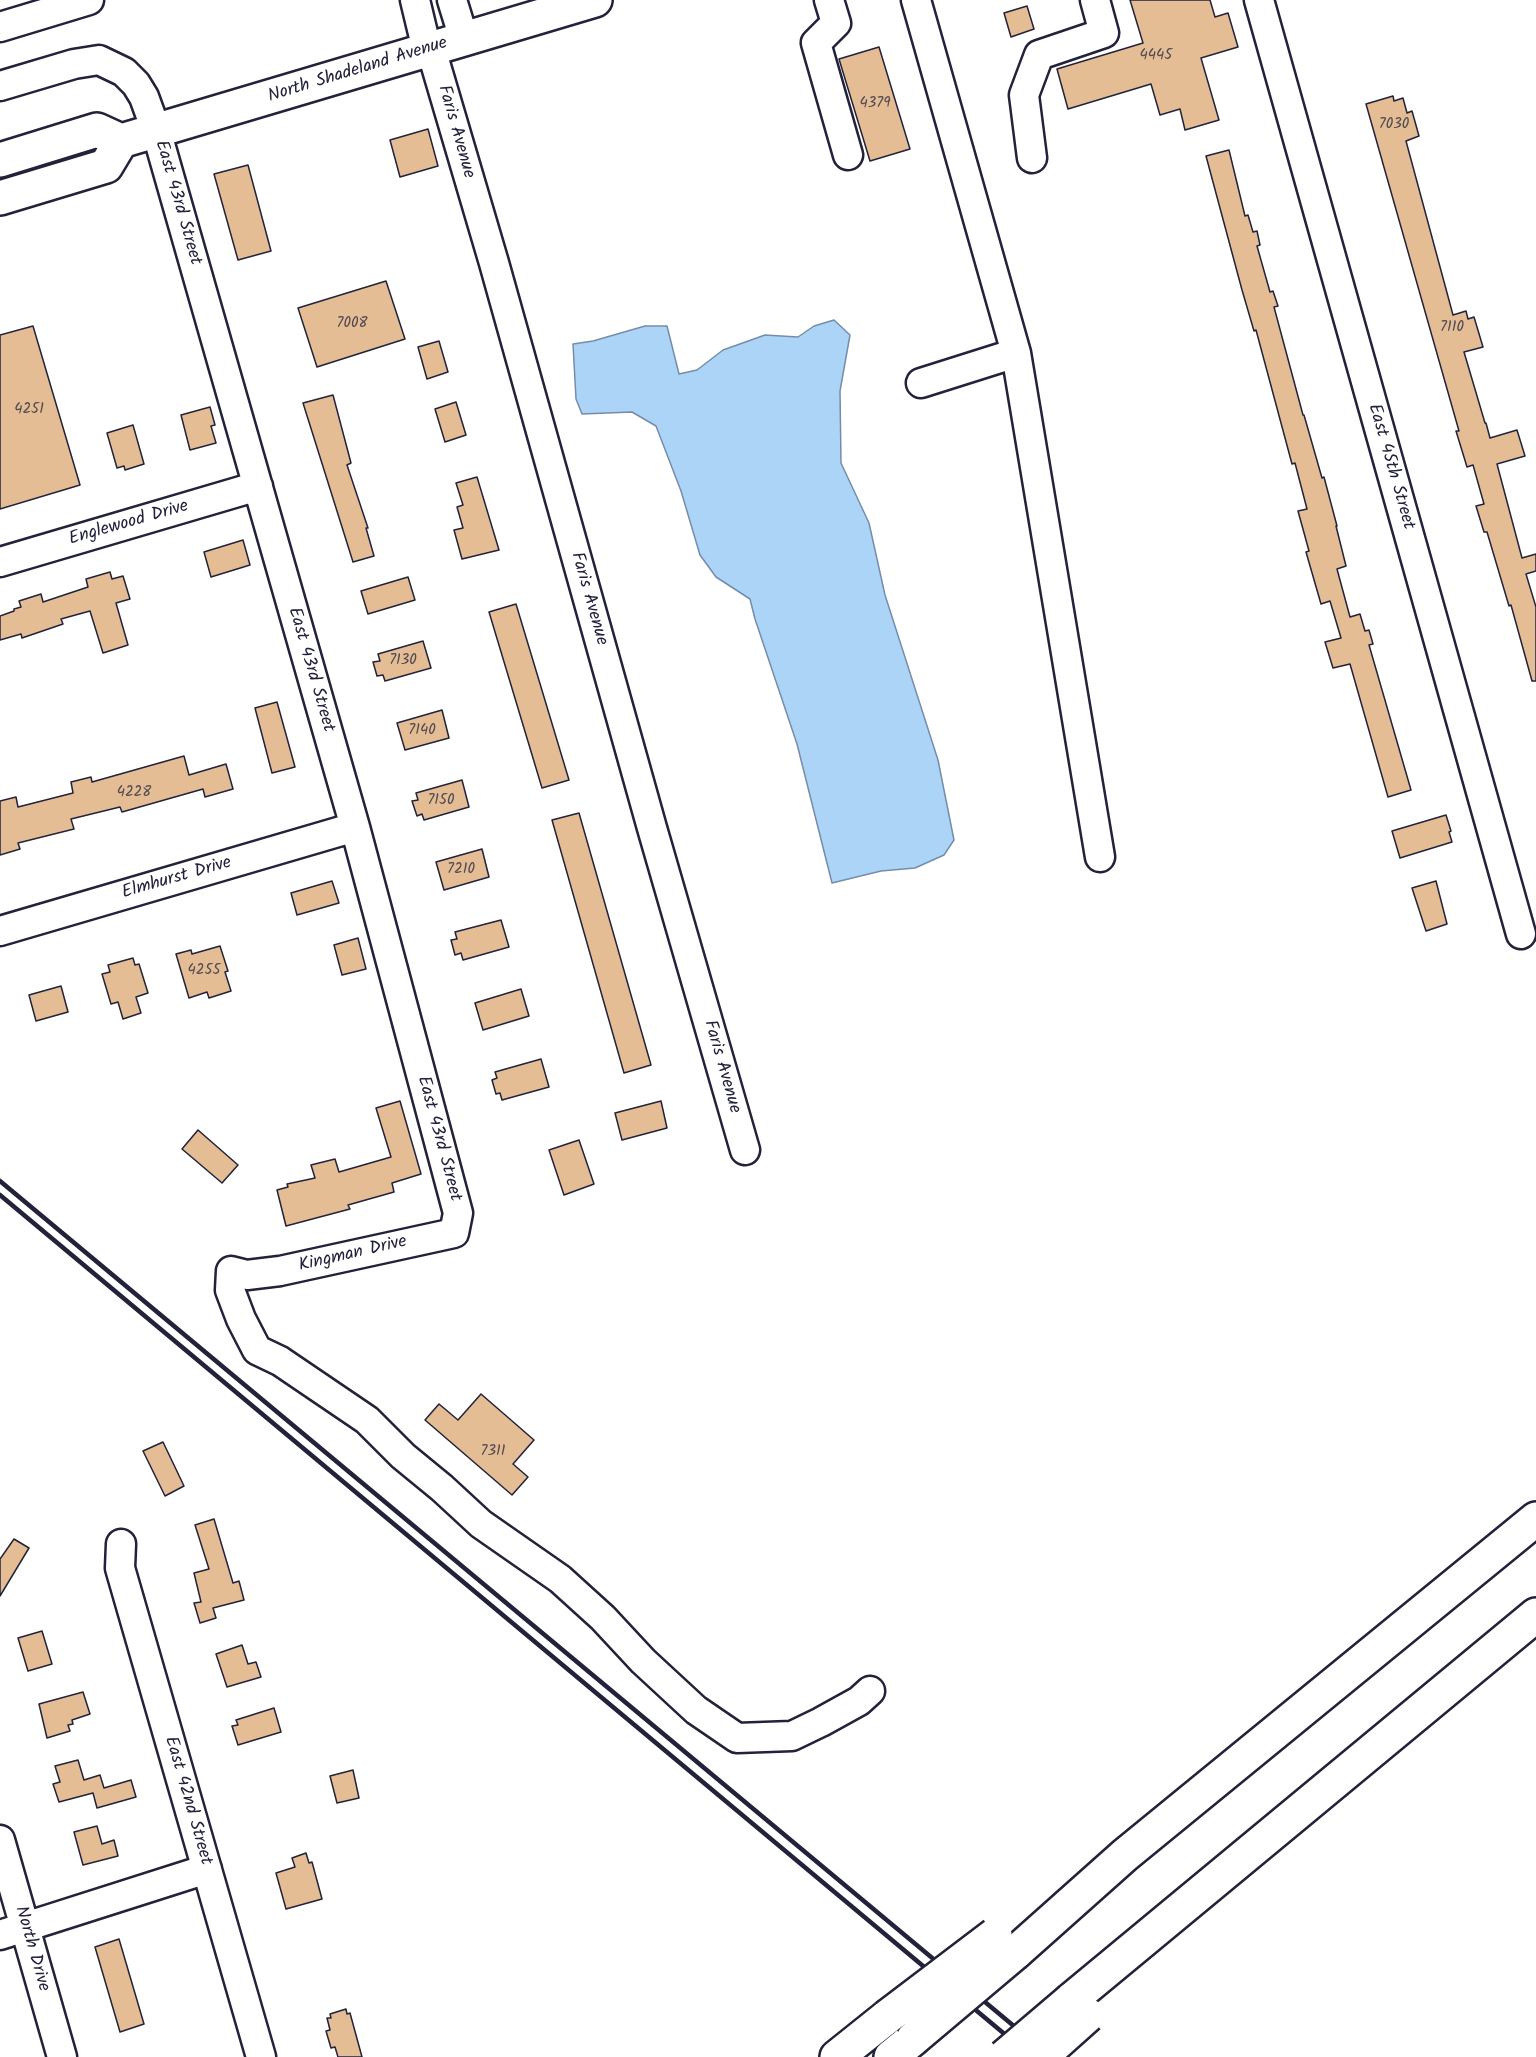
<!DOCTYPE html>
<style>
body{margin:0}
canvas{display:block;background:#fff}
</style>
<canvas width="1536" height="2057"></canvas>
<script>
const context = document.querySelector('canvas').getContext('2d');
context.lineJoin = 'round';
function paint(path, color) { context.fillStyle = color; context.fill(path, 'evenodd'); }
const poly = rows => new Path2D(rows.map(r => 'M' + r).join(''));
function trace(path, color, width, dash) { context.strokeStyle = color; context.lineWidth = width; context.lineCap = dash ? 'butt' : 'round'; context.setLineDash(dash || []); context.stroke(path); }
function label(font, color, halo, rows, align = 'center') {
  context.font = font + ' Kalam,sans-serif'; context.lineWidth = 4.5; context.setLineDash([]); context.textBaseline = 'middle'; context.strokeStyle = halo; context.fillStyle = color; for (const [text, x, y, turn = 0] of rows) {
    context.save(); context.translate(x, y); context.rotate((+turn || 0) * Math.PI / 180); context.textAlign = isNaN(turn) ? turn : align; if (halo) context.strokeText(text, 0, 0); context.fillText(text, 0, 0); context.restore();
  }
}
const water = poly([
 [834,320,850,335,840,391,841,463,869,523,885,595,938,760,954,840,944,855,915,868,881,871,832,883,797,744,755,619,750,599,716,577,700,555,681,491,656,426,632,412,582,414,576,399,573,344,593,341,645,326,667,326,679,374,697,370,723,350,765,335,798,337,814,326,834,320]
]);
paint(water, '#acd4f6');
trace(water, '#758dab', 1.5);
const building = poly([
 [1130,0,1210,0,1215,17,1228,13,1238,47,1201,58,1219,120,1185,130,1180,109,1160,115,1151,84,1068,109,1057,69,1143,43,1130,0],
 [1027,6,1034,29,1011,37,1004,13,1027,6],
 [879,47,910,149,870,161,839,59,879,47],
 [1393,96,1394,101,1403,98,1407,113,1412,111,1419,136,1406,141,1453,315,1466,311,1468,319,1474,317,1483,347,1464,352,1485,423,1486,423,1490,438,1517,430,1525,456,1497,464,1522,558,1536,554,1536,571,1526,574,1536,607,1536,681,1532,681,1511,605,1509,606,1487,532,1484,532,1476,506,1484,504,1473,465,1467,467,1456,431,1459,431,1366,104,1393,96],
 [428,129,438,166,400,177,390,140,428,129],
 [1229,150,1245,216,1248,215,1253,232,1257,231,1260,245,1257,246,1270,292,1273,291,1278,306,1274,307,1303,415,1304,415,1322,478,1324,477,1337,526,1336,526,1346,566,1337,569,1350,617,1360,614,1365,631,1369,630,1373,644,1369,645,1411,790,1388,797,1350,664,1333,668,1325,642,1341,638,1330,601,1321,604,1306,552,1309,551,1298,511,1307,509,1295,463,1292,464,1256,330,1254,331,1242,290,1206,156,1229,150],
 [248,165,271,251,238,260,214,174,248,165],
 [386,281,405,339,317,367,298,308,386,281],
 [33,326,80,485,0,509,0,335,33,326],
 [439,341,448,372,427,379,418,347,439,341],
 [333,395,351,463,347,465,368,528,366,528,374,556,353,562,303,403,333,395],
 [456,402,466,435,445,442,435,409,456,402],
 [210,407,215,425,211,426,216,443,190,450,181,415,210,407],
 [133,425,144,464,125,470,124,466,117,468,107,433,133,425],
 [477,477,499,550,462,559,454,530,463,528,457,507,463,505,456,483,477,477],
 [243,540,250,565,211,577,204,552,243,540],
 [110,572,112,579,123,576,130,599,116,603,128,645,103,653,90,611,61,619,63,624,22,638,21,634,0,640,0,616,14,611,14,609,21,607,19,601,41,594,43,602,88,587,86,579,110,572],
 [408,577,415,600,368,614,361,591,408,577],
 [516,604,569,780,542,788,489,612,516,604],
 [423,641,431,668,385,681,383,675,377,676,373,662,380,661,378,654,423,641],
 [277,702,295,767,272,773,255,708,277,702],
 [442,710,449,738,405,750,397,723,442,710],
 [184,756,189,775,226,764,233,789,205,797,203,789,122,812,120,807,71,819,74,829,18,843,20,849,0,855,0,801,16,797,18,807,73,793,71,782,91,777,92,782,184,756],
 [462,780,469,807,424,820,422,814,417,816,412,801,418,800,416,793,462,780],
 [579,813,651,1065,624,1073,552,820,579,813],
 [1446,815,1451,831,1449,832,1452,842,1400,858,1392,831,1446,815],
 [482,849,489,877,444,890,436,862,482,849],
 [332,881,339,903,297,915,291,893,332,881],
 [1436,881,1447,924,1426,931,1412,888,1436,881],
 [501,920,509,947,463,960,461,953,455,955,451,940,457,939,455,932,501,920],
 [358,938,366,969,342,975,334,945,358,938],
 [220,946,228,971,225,972,231,991,209,998,207,992,189,998,176,954,191,950,192,954,220,946],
 [133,958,135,965,139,964,148,993,136,997,141,1013,123,1019,118,1002,111,1004,102,974,110,972,108,965,133,958],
 [61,986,68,1012,36,1021,29,995,61,986],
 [521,989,529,1016,483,1030,475,1003,521,989],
 [541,1059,549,1087,502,1100,500,1093,496,1094,492,1080,497,1078,495,1072,541,1059],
 [400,1101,421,1174,392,1183,394,1192,348,1205,350,1209,286,1226,277,1190,288,1187,287,1184,315,1178,311,1165,335,1159,339,1172,391,1157,376,1108,400,1101],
 [661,1101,667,1128,622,1140,615,1113,661,1101],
 [198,1130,238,1165,222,1183,182,1149,198,1130],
 [579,1140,594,1184,564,1195,549,1150,579,1140],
 [481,1394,534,1440,513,1464,528,1477,512,1495,425,1420,439,1404,458,1420,481,1394],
 [163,1442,184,1486,165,1496,143,1451,163,1442],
 [214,1519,233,1583,239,1581,244,1600,213,1608,216,1618,200,1623,194,1603,201,1602,194,1573,209,1569,195,1525,214,1519],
 [14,1539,29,1548,0,1596,0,1559,14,1539],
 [42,1631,52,1664,28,1671,18,1638,42,1631],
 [242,1645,248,1664,256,1662,261,1677,227,1687,216,1654,242,1645],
 [83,1692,90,1714,72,1720,73,1724,68,1725,70,1731,47,1738,39,1704,83,1692],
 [274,1708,281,1732,238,1745,232,1726,238,1725,236,1720,274,1708],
 [78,1760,84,1780,100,1775,104,1788,131,1780,136,1797,97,1808,93,1793,59,1802,53,1784,60,1782,55,1766,78,1760],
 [353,1770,359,1798,337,1803,330,1776,353,1770],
 [97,1826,102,1844,114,1840,118,1856,83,1865,74,1832,97,1826],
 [306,1853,309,1863,312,1862,322,1899,286,1909,276,1873,295,1867,292,1858,306,1853],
 [119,1939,144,2024,120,2032,95,1947,119,1939],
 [346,2009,347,2014,350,2013,362,2057,338,2057,335,2047,331,2048,326,2031,330,2030,327,2018,331,2018,330,2014,346,2009]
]);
paint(building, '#e4bd94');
trace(building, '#22223b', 1.5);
const minor = poly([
 [415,0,427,50],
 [452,0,464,39],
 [829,0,836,23,816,43,848,155],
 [916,0,1016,353,1100,857],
 [1259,0,1521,934],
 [0,27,89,0],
 [431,49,494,263,652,828,745,1150],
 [0,86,74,64,99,60,124,72,136,84,144,97,156,130,355,827,458,1213,454,1233,280,1271,247,1275,231,1271,230,1290,241,1319,257,1350,280,1361,367,1420,403,1456,442,1488,481,1524,560,1579,603,1618,643,1661,696,1710,737,1738,792,1736,821,1722,859,1701,870,1691],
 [1032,158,1024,95,1039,55,1104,33,1095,0],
 [921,383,1016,353],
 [0,562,258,486],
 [0,931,355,827],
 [121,1544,120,1568,261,2057],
 [0,1840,62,2057],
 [0,1935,207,1869]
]);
const major = poly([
 [0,160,97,130,121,141],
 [0,198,106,166,121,141,595,0]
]);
const highway = poly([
 [1015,1953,1125,1855,1536,1519],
 [1071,2000,1536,1615],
 [837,2057,887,2017],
 [891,2057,913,2039]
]);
trace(minor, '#22223b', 33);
trace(major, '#22223b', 38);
trace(highway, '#22223b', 38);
trace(minor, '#fff', 28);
trace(major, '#fff', 33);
trace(highway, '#fff', 33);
trace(poly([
 [0,1181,1051,2057],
 [0,1195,1032,2057]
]), '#22223b', 4.5);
const highwayBridge = poly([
 [887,2017,995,1935],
 [913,2039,1015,1953],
 [1004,2057,1071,2000],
 [1041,2057,1088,2015]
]);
trace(highwayBridge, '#22223b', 38, []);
trace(highwayBridge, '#fff', 33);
label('15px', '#524951', null, [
 ["4445",1156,56],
 ["4379",875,104],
 ["7030",1394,125],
 ["7008",352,324],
 ["7110",1452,328],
 ["4251",29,410],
 ["7130",403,661],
 ["7140",422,731],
 ["4228",134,793],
 ["7150",441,801],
 ["7210",461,870],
 ["4255",204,971],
 ["7311",493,1452]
]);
label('18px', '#22223b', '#fff', [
 ["North Shadeland Avenue",358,71,-17],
 ["Faris Avenue",455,132,74],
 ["East 43rd Street",177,203,74],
 ["East 45th Street",1390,467,74],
 ["Englewood Drive",129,524,-16],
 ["Faris Avenue",588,599,74],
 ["East 43rd Street",310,670,74],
 ["Elmhurst Drive",177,879,-16],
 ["Faris Avenue",721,1067,74],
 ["East 43rd Street",438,1139,75],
 ["Kingman Drive",353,1255,-13],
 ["East 42nd Street",187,1801,74],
 ["North Drive",31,1949,74]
]);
</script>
